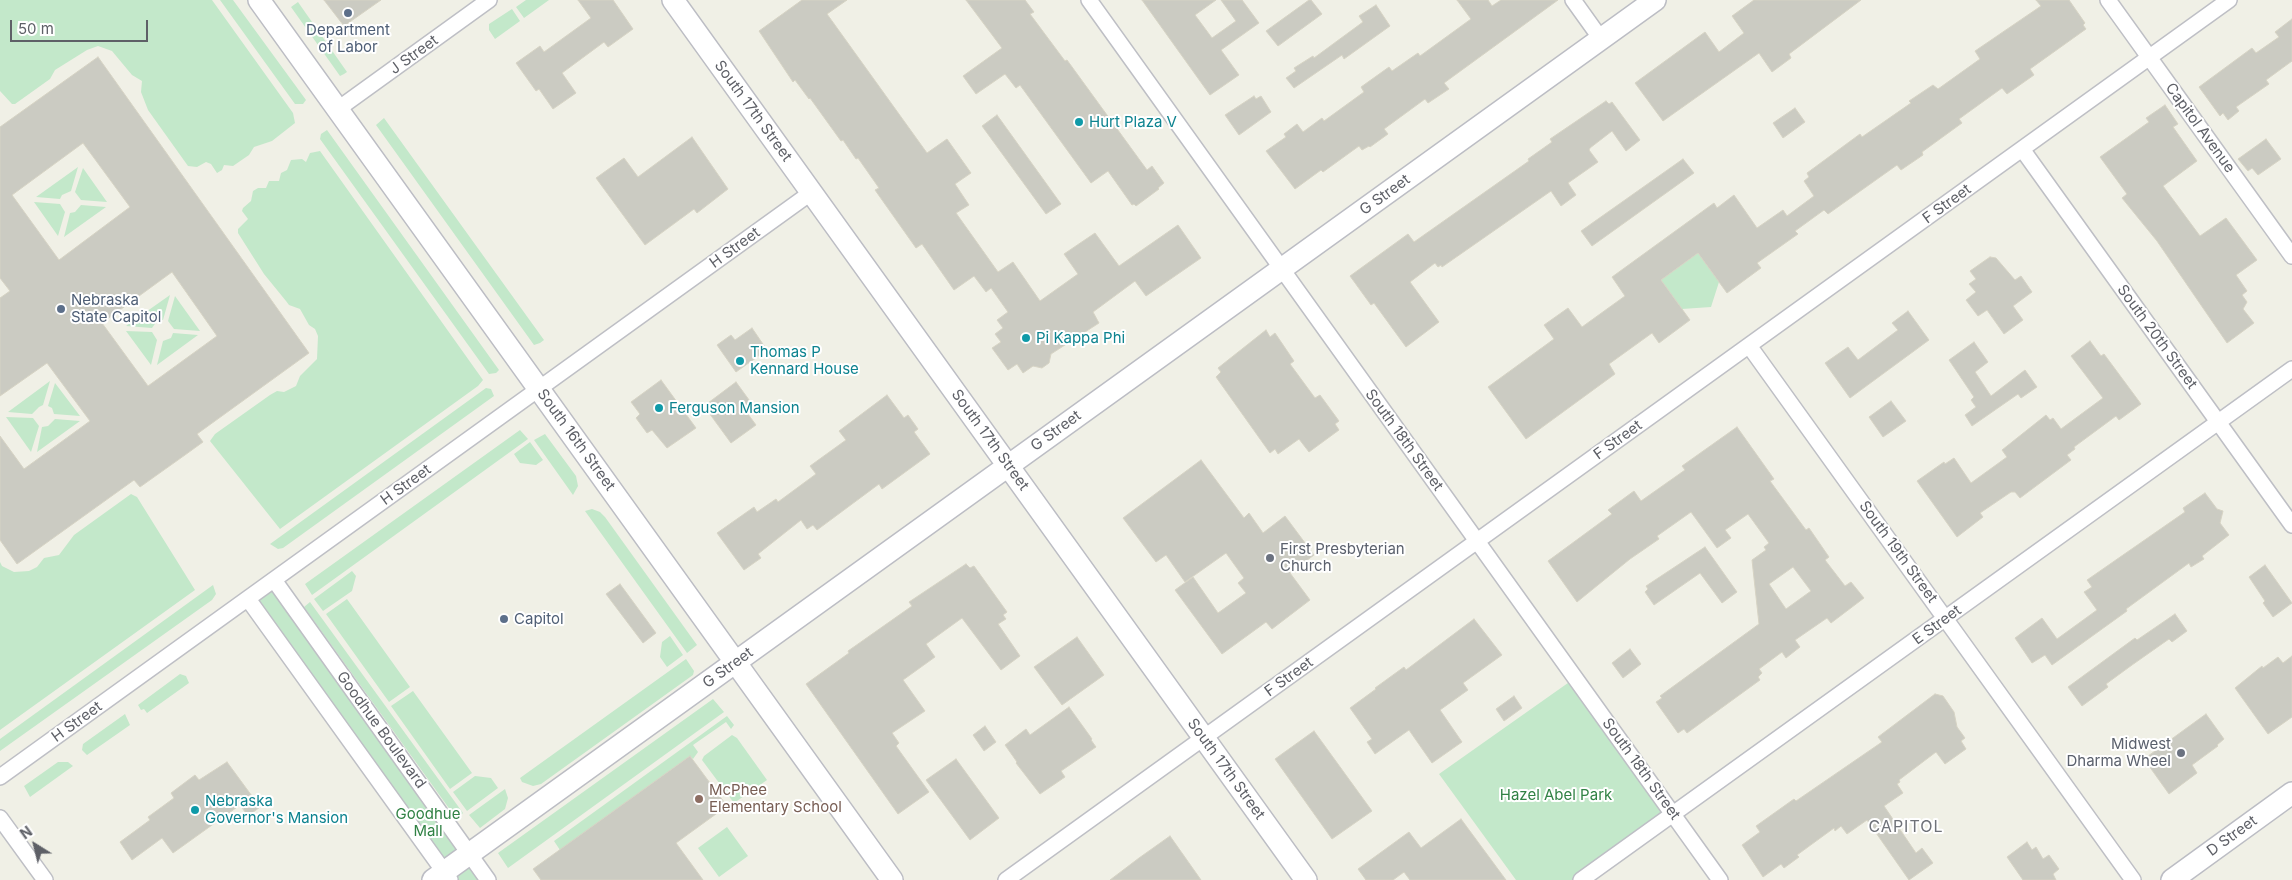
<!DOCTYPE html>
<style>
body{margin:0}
#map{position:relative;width:2292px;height:880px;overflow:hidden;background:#f0f0e6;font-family:Inter,sans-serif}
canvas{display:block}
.north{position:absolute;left:10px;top:820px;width:50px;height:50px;-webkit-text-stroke:4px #fff;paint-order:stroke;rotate:324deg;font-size:14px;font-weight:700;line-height:20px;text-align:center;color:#5e6067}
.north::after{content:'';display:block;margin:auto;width:18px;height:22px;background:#5e6067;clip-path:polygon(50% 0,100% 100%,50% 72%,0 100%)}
.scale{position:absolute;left:10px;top:20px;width:138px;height:22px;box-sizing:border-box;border:2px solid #5e6067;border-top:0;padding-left:6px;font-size:15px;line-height:18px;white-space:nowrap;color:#5e6067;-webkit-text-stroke:4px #fff;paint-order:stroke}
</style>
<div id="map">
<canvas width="2292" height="880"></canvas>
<div class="north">N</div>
<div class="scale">50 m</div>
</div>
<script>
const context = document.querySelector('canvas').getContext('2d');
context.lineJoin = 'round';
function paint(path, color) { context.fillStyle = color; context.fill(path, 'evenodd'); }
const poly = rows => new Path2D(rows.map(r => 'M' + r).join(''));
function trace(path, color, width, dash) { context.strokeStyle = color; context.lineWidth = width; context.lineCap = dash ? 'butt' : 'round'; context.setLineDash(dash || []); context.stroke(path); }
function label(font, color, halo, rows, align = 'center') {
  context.font = font + ' Inter,sans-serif'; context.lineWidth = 4; context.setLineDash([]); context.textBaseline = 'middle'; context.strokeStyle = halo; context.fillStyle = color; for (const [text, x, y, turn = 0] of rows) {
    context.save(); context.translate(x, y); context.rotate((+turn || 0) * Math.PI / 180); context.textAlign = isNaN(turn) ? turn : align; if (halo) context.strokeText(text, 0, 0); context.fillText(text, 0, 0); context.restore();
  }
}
paint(poly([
 [0,0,212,0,293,113,295,123,272,141,254,147,249,155,233,166,224,165,222,170,217,173,211,164,206,162,197,167,188,166,148,110,141,92,142,81,132,75,112,51,98,46,87,50,55,70,50,79,15,104,12,104,0,91],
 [220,0,233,0,306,100,303,104,295,104],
 [526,0,549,0,524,18,516,7],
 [298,2,347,72,344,74,340,76,291,7],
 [512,9,520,21,495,39,489,30,489,24],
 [384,118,544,340,540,343,534,345,376,125],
 [327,130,499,370,496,373,489,374,320,139,321,134],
 [320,151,483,380,478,386,280,529,210,441,215,434,270,395,277,391,284,392,296,386,300,376,317,359,318,336,315,329,309,325,300,309,289,305,286,301,264,274,238,233,238,229,248,219,242,211,243,208,251,201,253,191,258,188,266,188,269,181,279,181,281,173,287,170,291,160,302,159,306,162,310,153],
 [78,167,71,191,62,195,60,199,36,197],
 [83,168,107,202,81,200,75,192],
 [34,202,60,204,65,212,58,236],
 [81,205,106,207,64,237,70,213,75,212],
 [1698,253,1719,282,1711,307,1682,309,1661,280],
 [170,295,163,320,157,321,152,328,126,326],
 [175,296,200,331,174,329,168,321],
 [126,331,152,332,157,340,151,365],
 [173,333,198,335,157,365,163,341,171,338],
 [50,381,43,405,39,407,32,414,8,412],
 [55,383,80,416,54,414,52,408,48,406],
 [486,388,491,389,494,396,283,548,278,549,270,544],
 [6,417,33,418,39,426,31,452],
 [55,419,80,421,37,452,42,427,48,426],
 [520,430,528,439,312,595,305,584],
 [545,434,576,476,578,486,573,495,534,440],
 [530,442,543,460,536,465,520,463,514,454],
 [131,494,137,497,195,590,0,730,0,562,2,566,14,572,29,571,37,567,44,558,59,555,74,535],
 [592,509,600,512,605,517,697,645,687,653,585,511],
 [352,571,356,576,352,591,323,611,314,599],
 [274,580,488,880,450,880,248,599],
 [213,585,216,594,212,600,0,751,0,739],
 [347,599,410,687,389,702,326,614],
 [310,602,463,813,459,817,456,818,304,607],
 [670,636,683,655,667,667,660,657,662,642],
 [686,659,694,671,693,675,541,784,533,786,522,782,520,778],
 [180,674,186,676,189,683,147,713,144,709,141,710,138,705],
 [1575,678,1673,815,1581,880,1516,880,1439,774],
 [413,691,472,773,450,789,391,706],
 [713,699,724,712,508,868,498,853],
 [125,714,130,725,87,755,82,750,83,744],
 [727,716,734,725,731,729,726,722,693,745,698,752,693,759,690,756,560,850,554,841],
 [732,735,737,738,767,780,734,803,702,760,704,756],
 [58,762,68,762,73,766,30,797,24,786],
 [475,776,491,778,498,788,467,811,453,792],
 [505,789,508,798,505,809,480,828,469,815],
 [727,827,748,856,719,877,698,848]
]), '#c3e8ca');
const building = poly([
 [324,0,381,0,344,26,324,0],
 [578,0,613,0,633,29,608,47,604,42,562,73,576,93,553,109,539,89,536,91,516,63,540,46,544,52,591,18,578,0],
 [802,0,847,0,827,14,927,153,947,139,971,173,955,184,969,205,956,213,998,272,1013,262,1040,301,1078,274,1064,254,1095,233,1119,266,1178,225,1201,258,1146,296,1135,281,1093,312,1099,323,1051,354,1049,363,1042,368,1033,366,1023,373,1017,364,1008,370,992,348,1001,342,995,334,1003,328,997,320,1008,312,991,288,986,292,974,276,954,290,922,244,916,248,875,190,879,188,858,158,856,159,843,140,841,141,810,98,809,99,795,80,793,82,759,31,802,0],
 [966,0,1025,0,1034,12,1030,14,1065,61,1067,60,1147,170,1152,166,1164,183,1158,188,1159,189,1136,206,1134,204,1132,205,1108,171,1091,183,1020,85,1016,88,1005,74,976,94,963,76,1002,48,966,0],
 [1142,0,1216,0,1195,15,1212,38,1236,21,1221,0,1242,0,1259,23,1221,50,1239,75,1210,95,1142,0],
 [1309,0,1311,0,1322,14,1278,46,1266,31,1309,0],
 [1457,0,1488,0,1492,6,1501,0,1558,0,1444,83,1449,89,1428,103,1425,99,1384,129,1388,134,1370,147,1369,146,1362,150,1359,146,1323,172,1321,170,1295,189,1266,151,1286,137,1284,134,1297,124,1303,132,1322,118,1324,121,1364,92,1361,87,1389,67,1392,71,1418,53,1420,56,1471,19,1457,0],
 [1754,0,1861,0,1789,54,1791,58,1772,72,1759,53,1663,121,1635,83,1705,32,1719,52,1744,33,1732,16,1754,0],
 [2036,0,2069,0,2085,23,2083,25,2086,29,2030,69,2034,75,2007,94,2002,88,1959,119,1962,123,1922,152,1923,155,1901,170,1897,165,1828,214,1824,210,1795,231,1798,234,1757,263,1761,268,1727,293,1698,253,1661,280,1690,320,1659,343,1652,333,1609,364,1615,374,1526,439,1488,387,1554,339,1544,325,1568,308,1582,327,1625,296,1612,277,1714,203,1717,208,1734,195,1757,228,1783,210,1787,216,1814,196,1804,181,1809,177,1807,173,1860,134,1862,137,1911,103,1909,101,1933,85,1938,89,1980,59,1975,51,2041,6,2036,0],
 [1376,5,1390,26,1344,59,1342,55,1294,88,1286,78,1296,71,1294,68,1313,56,1314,58,1363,22,1359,16,1376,5],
 [2292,19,2292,61,2266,80,2269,84,2236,107,2239,111,2228,120,2223,113,2220,116,2199,87,2252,48,2256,53,2279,37,2275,32,2292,19],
 [98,57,309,353,197,434,203,442,185,455,140,487,134,480,17,564,0,540,0,436,24,469,90,421,47,363,0,396,0,298,10,291,0,278,0,127,98,57],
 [83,143,130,207,59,260,12,195,83,143],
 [172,272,217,336,148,386,102,323,172,272],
 [1254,96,1256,99,1261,96,1271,112,1239,135,1225,115,1254,96],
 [1606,101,1609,104,1612,102,1640,140,1626,151,1612,131,1590,148,1589,150,1598,162,1568,183,1576,195,1561,206,1551,191,1442,267,1441,265,1438,267,1435,263,1410,282,1439,322,1406,347,1374,303,1371,305,1350,276,1408,234,1414,242,1529,161,1528,159,1552,142,1550,139,1606,101],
 [2165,105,2178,124,2173,127,2197,161,2163,186,2200,236,2226,218,2257,260,2236,275,2247,291,2242,295,2247,302,2243,309,2254,323,2227,343,2157,241,2122,198,2127,194,2100,157,2149,122,2146,118,2165,105],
 [1795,108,1805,122,1783,138,1773,123,1795,108],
 [997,115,1061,204,1046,214,982,126,997,115],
 [692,137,728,189,697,213,694,209,645,245,596,178,624,158,638,177,692,137],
 [2266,139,2281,159,2258,175,2252,168,2248,171,2238,159,2266,139],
 [1683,159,1694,173,1592,246,1581,231,1683,159],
 [1990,257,1996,258,2015,280,2021,276,2032,292,2013,306,2023,320,2004,334,1987,310,1978,316,1966,300,1976,292,1969,284,1976,279,1970,271,1990,257],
 [1908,311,1929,340,1850,398,1825,363,1848,347,1858,360,1898,330,1892,323,1908,311],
 [752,328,767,350,736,372,717,345,731,335,735,340,752,328],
 [1266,330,1270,337,1275,333,1294,361,1290,364,1315,398,1320,395,1339,421,1335,424,1339,430,1309,452,1299,439,1278,454,1275,449,1270,453,1216,377,1221,372,1218,368,1266,330],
 [2090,341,2101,356,2104,354,2141,404,2119,420,2116,416,2074,447,2075,449,2067,455,2071,460,2020,498,2015,492,2011,492,1980,513,1983,517,1957,537,1917,481,1944,462,1945,464,1954,458,1971,483,2007,457,2002,450,2046,415,2050,420,2053,418,2061,429,2103,398,2071,356,2090,341],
 [1974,342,1988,362,1975,372,1991,396,2025,370,2037,387,2021,398,2018,394,1972,426,1965,415,1976,407,1971,400,1974,397,1949,360,1974,342],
 [661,380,696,428,667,448,652,430,647,433,636,418,640,414,631,402,661,380],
 [736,382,752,404,745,410,756,425,731,443,704,406,736,382],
 [887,395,904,418,908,415,918,429,914,432,930,454,882,489,879,484,817,530,813,525,807,529,801,520,758,554,761,558,744,570,717,533,754,507,757,512,776,499,778,502,816,474,810,466,846,440,839,431,887,395],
 [1891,401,1906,421,1883,437,1869,417,1891,401],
 [1737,427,1774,479,1770,481,1806,530,1809,528,1829,557,1825,560,1845,586,1851,582,1864,598,1831,623,1827,618,1795,640,1800,647,1786,658,1782,652,1759,669,1762,673,1758,677,1760,680,1687,733,1684,729,1678,733,1656,702,1662,698,1660,696,1759,624,1752,560,1766,550,1764,547,1769,543,1748,514,1725,530,1731,538,1717,548,1691,512,1657,536,1659,539,1630,559,1577,602,1548,561,1612,514,1608,510,1634,491,1641,501,1685,470,1682,466,1737,427],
 [1793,567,1811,591,1786,609,1769,584,1793,567],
 [1201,460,1244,518,1249,513,1263,533,1285,516,1314,555,1290,573,1310,600,1272,629,1266,622,1222,654,1175,590,1193,577,1218,613,1246,593,1238,583,1244,578,1226,553,1185,582,1166,555,1156,562,1123,518,1201,460],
 [2205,493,2217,509,2223,511,2220,523,2229,535,2202,556,2204,559,2191,567,2189,563,2126,609,2127,611,2052,665,2045,655,2032,663,2015,638,2042,618,2057,639,2097,610,2084,592,2092,587,2087,580,2185,512,2183,508,2205,493],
 [1705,547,1737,592,1722,603,1700,573,1654,605,1645,592,1648,589,1646,586,1705,547],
 [966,564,970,568,974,566,1007,612,1003,615,1006,619,998,624,1020,656,1001,670,962,618,926,644,935,657,903,680,925,711,892,733,899,743,896,746,929,792,898,814,806,684,849,653,848,651,912,606,909,602,966,564],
 [2265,565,2292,603,2273,617,2263,603,2265,601,2249,577,2265,565],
 [620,584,656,633,643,643,606,594,620,584],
 [2175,614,2187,631,2172,642,2169,639,2132,665,2106,684,2108,687,2082,706,2068,687,2135,638,2137,640,2175,614],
 [1474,619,1502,655,1463,683,1468,690,1440,710,1462,742,1432,763,1409,730,1375,754,1367,742,1372,739,1350,708,1376,689,1375,688,1404,667,1406,670,1474,619],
 [1077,637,1104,675,1062,705,1034,667,1077,637],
 [1630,649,1641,664,1623,678,1612,663,1630,649],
 [2292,656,2292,717,2268,734,2235,688,2262,666,2263,668,2278,657,2283,663,2292,656],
 [1935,694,1943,696,1954,712,1957,727,1965,738,1961,741,1966,749,1945,764,1936,752,1899,780,1900,782,1897,784,1903,793,1884,806,1916,853,1922,848,1933,863,1909,880,1867,820,1847,834,1841,826,1835,831,1834,828,1797,855,1799,857,1784,868,1781,864,1763,877,1742,845,1760,832,1756,826,1794,799,1796,801,1882,742,1878,737,1935,694],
 [1514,696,1522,708,1504,721,1496,709,1514,696],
 [1069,707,1092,739,1091,740,1096,747,1061,771,1065,777,1040,794,1016,763,1017,762,1005,745,1026,729,1030,735,1069,707],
 [2206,714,2224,739,2217,745,2218,746,2192,765,2197,773,2169,794,2144,759,2206,714],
 [985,726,996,742,984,751,973,735,985,726],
 [1314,731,1372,811,1332,839,1275,759,1314,731],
 [690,756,727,806,676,843,703,880,541,880,533,869,690,756],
 [956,759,999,818,970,840,926,780,956,759],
 [227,762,260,807,248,816,240,805,173,853,162,838,132,860,120,842,150,820,148,817,174,798,171,793,195,775,199,780,227,762],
 [1461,819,1506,880,1410,880,1404,872,1393,880,1366,880,1358,869,1409,832,1421,848,1461,819],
 [1170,836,1201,880,1110,880,1139,858,1170,836],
 [2027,842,2032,850,2036,847,2043,859,2049,855,2059,869,2053,874,2056,880,2023,880,2007,857,2027,842]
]);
paint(building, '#cbcbc2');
trace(building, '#d6d3c4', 1);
const street = poly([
 [1089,0,1720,880],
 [1573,0,1601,39],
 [2108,0,2292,256],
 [338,109,489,0],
 [2022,149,2292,525],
 [1750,347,2133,880],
 [274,580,488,880],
 [248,599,450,880],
 [0,777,812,192],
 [0,818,45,880],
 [1006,880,2229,0],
 [1581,880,2292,369]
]);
const secondary = poly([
 [259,0,892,880],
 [673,0,1306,880],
 [433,880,1655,0],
 [2172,880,2292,793]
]);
trace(street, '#bebfc5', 18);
trace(secondary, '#bcbdc4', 24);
trace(street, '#fff', 15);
trace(secondary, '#fff', 21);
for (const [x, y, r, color] of [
 [348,13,5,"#5c6f8a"],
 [1079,122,5,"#0f9aa8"],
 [61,309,5,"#5c6f8a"],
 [1026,338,5,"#0f9aa8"],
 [740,361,5,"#0f9aa8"],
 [659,408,5,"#0f9aa8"],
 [1270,558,5,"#6b7280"],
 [504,619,5,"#5c6f8a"],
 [2181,753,5,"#6b7280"],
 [699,799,5,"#8d6e63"],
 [195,810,5,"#0f9aa8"]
]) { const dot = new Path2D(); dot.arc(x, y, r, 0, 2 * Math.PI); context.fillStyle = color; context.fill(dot); trace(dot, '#fff', 2); }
label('15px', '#4e5e75', '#fff', [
 ["Department",348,30,"center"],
 ["of Labor",348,47,"center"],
 ["Nebraska",71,300],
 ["State Capitol",71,317],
 ["Capitol",514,619]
], 'left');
label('15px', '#5e6067', '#fff', [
 ["J Street",414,55,-36],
 ["South 17th Street",753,111,54],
 ["Capitol Avenue",2200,128,54],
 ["G Street",1385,195,-36],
 ["F Street",1947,204,-36],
 ["H Street",735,248,-36],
 ["South 20th Street",2157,337,54],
 ["G Street",1056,431,-36],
 ["South 16th Street",576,440,54],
 ["South 17th Street",990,440,54],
 ["South 18th Street",1404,440,54],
 ["F Street",1618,440,-36],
 ["H Street",406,485,-36],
 ["South 19th Street",1898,552,54],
 ["E Street",1937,625,-36],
 ["G Street",728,668,-36],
 ["F Street",1289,677,-36],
 ["H Street",77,722,-36],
 ["Goodhue Boulevard",381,730,54],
 ["South 17th Street",1226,769,54],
 ["South 18th Street",1641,769,54],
 ["D Street",2232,836,-36]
]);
label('15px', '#0d838f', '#fff', [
 ["Hurt Plaza V",1089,122],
 ["Pi Kappa Phi",1036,338],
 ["Thomas P",750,352],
 ["Kennard House",750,369],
 ["Ferguson Mansion",669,408],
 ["Nebraska",205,801],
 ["Governor's Mansion",205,818]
], 'left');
label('15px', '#5b616d', '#fff', [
 ["First Presbyterian",1280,549],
 ["Church",1280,566],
 ["Midwest",2171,744,"right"],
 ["Dharma Wheel",2171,761,"right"]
], 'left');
label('15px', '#785e54', '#fff', [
 ["McPhee",709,790],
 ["Elementary School",709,807]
], 'left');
label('15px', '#318245', '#fff', [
 ["Hazel Abel Park",1556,795],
 ["Goodhue",428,814],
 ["Mall",428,831]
]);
context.letterSpacing = '1px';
label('16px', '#6f7279', '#fff', [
 ["CAPITOL",1906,827]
]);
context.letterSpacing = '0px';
</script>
